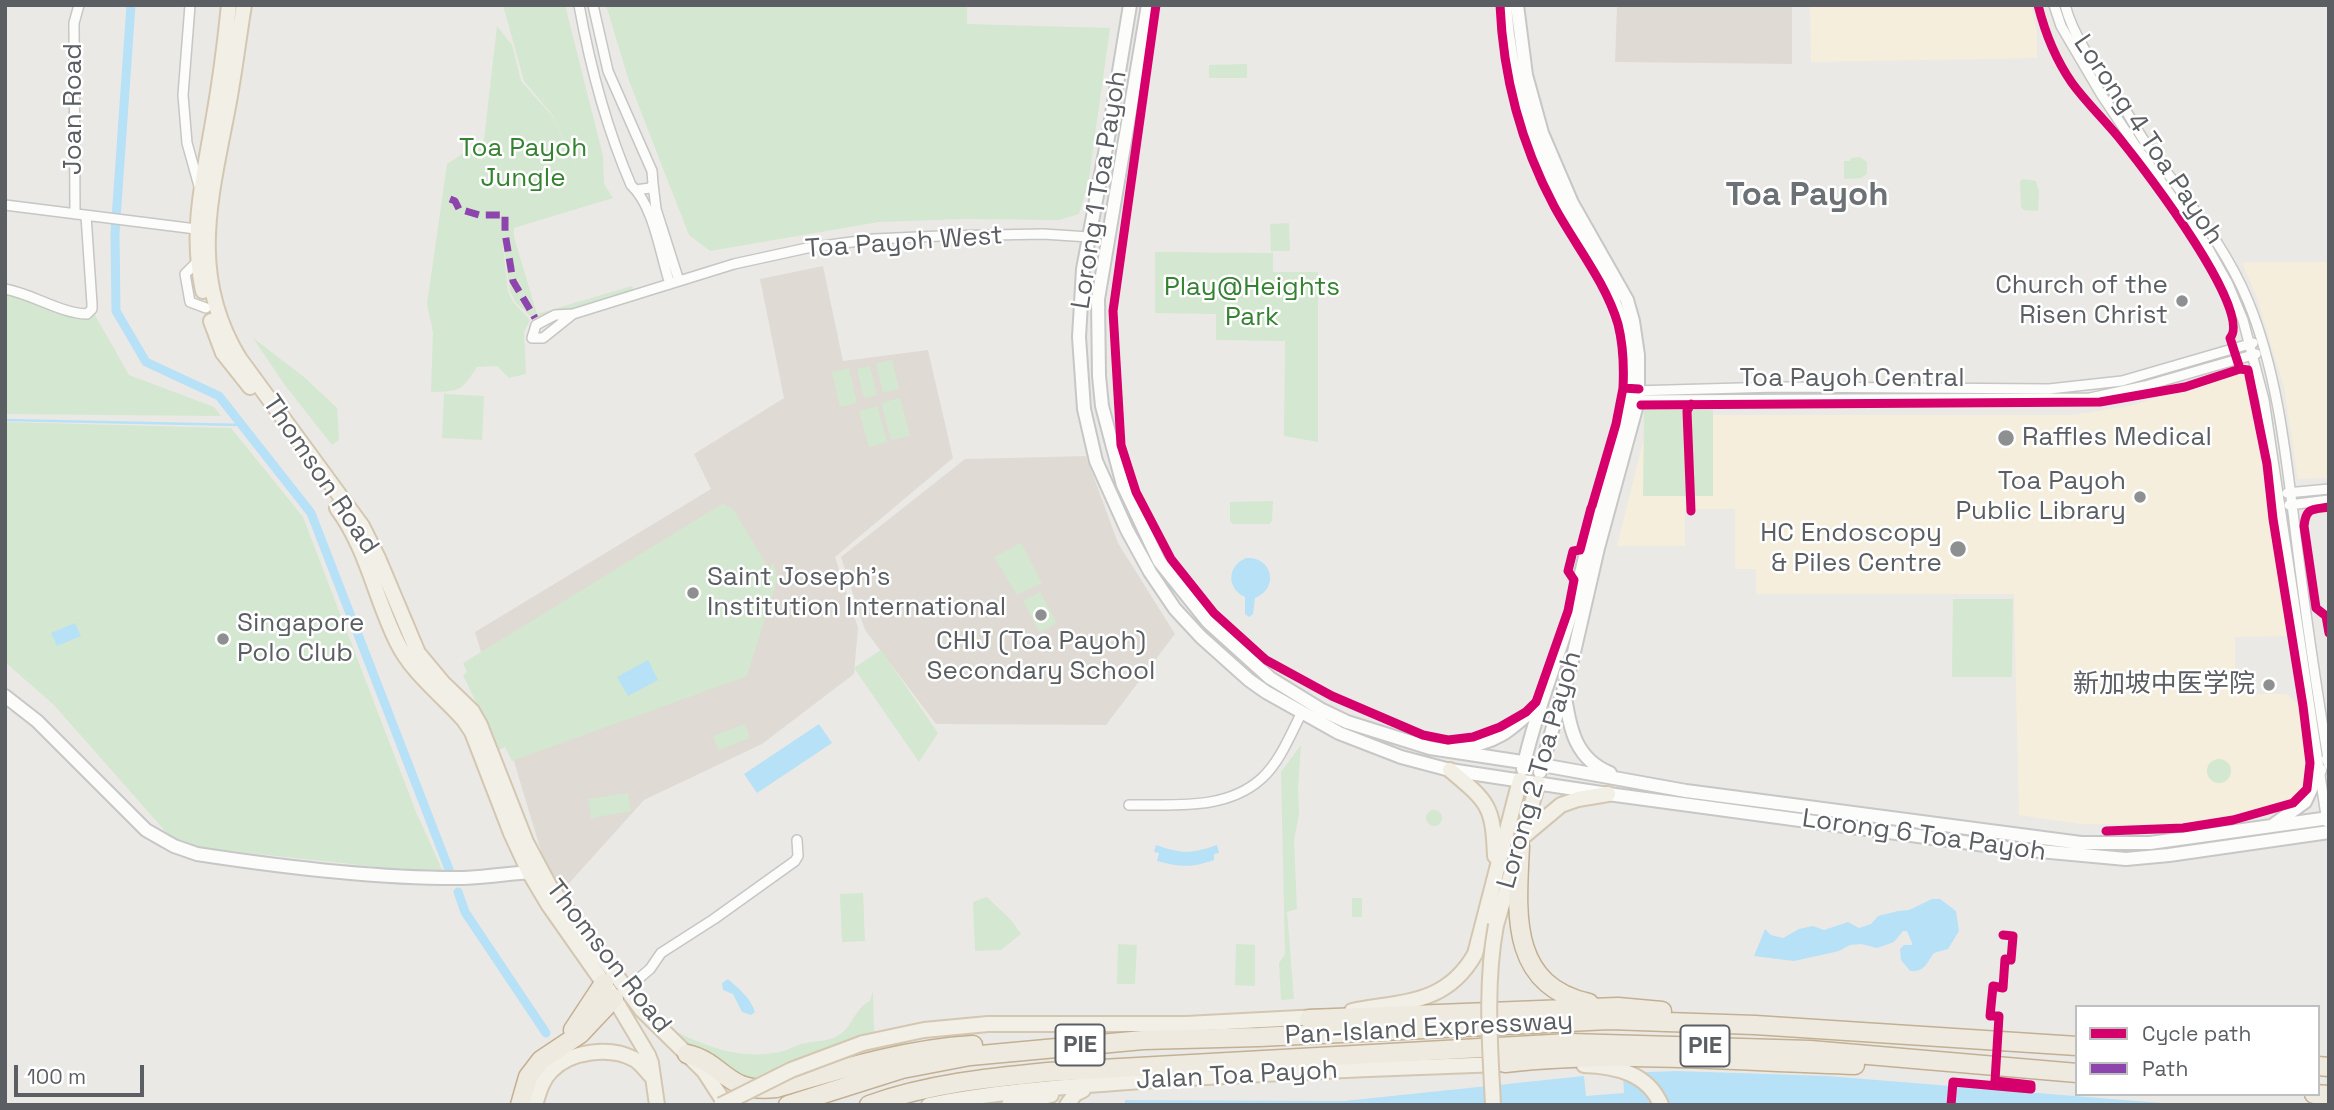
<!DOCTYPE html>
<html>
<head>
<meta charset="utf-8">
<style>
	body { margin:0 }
	#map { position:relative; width:2334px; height:1110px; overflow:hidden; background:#ebe9e5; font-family:"Space Grotesk",sans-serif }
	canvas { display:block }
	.frame { position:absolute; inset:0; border:7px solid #5b5f63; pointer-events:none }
	.legend { position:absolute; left:2075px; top:1005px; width:245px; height:91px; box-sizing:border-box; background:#fff; border:2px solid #bdbfc1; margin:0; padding:9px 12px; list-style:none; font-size:21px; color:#5b5f63 }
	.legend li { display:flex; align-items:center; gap:14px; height:35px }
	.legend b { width:35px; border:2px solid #bdbfc1 }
	.scale { position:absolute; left:14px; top:1065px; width:130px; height:32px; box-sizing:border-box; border:4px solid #5b5f63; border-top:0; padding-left:9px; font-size:21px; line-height:24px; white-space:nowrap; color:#5b5f63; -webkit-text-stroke:5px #fff; paint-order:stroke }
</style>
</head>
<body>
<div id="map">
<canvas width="2334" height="1110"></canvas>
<div class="frame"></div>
<ul class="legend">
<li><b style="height:9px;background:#d6006c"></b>Cycle path</li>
<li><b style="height:9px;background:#8e44ad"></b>Path</li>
</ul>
<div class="scale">100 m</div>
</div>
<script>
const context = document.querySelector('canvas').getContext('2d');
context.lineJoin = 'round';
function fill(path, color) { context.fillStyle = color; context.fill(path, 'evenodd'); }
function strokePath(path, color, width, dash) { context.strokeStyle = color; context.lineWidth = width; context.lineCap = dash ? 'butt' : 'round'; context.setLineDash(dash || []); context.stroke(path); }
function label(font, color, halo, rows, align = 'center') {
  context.font = font + ' "Space Grotesk","Noto Sans SC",sans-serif'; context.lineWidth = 5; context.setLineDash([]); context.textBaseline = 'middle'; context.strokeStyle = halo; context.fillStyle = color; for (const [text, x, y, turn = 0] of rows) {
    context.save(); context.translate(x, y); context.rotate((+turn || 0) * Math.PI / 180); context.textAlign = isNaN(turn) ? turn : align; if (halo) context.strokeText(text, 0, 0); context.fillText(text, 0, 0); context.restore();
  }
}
fill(new Path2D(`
	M1810 5H2031L2037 33V58L1811 62Z
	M2248 262H2329V478L2298 479 2284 387 2256 295 2242 263Z
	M2247 370 2288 636 2235 637V689L2238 694H2287L2300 706 2306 758V778L2298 796 2282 808 2192 825 2081 824 2019 815 2014 594H1756V569H1735V509H1685V546H1617L1647 426 1661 415H2072L2129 406Z`), '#f5eedd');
fill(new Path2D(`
	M1617 5H1792V64L1615 62Z
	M823 266 843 361 928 350 953 458 835 557 858 628 854 674 762 744 644 800 563 890 544 861 475 632 711 489 694 454 784 398 760 279Z
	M1086 456 1118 543 1175 634 1106 725 936 724 865 630 841 557 965 459Z`), '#dfdbd4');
fill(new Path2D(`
	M503 5H565L603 156 604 184 613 198 514 228V237L537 314 632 286 634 292 536 322 515 302 510 291 502 236 508 291 513 302 530 320 524 332 526 374 509 378 497 366 477 367C460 392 461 391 431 392L433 332 427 304 447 164 484 140 497 26 512 45 521 81 554 118 587 194 554 117 524 81Z
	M606 5H967V24L1110 28 1088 185 1079 214 1059 220 963 219 879 222 710 251 689 235 629 81Z
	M1247 64V78H1209V65Z
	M1860 157 1867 162V174L1861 178 1844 179V161H1850L1851 158Z
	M2023 179 2036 181 2039 192 2038 211 2024 210 2021 207 2020 181Z
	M1289 223 1290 251H1271L1270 224Z
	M1155 252 1273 253V272H1318V442L1284 436 1285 341 1216 340V314L1155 313Z
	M5 289 81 314 95 315 129 375 214 407 221 416 5 414Z
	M253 338 304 377 337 408 339 440 332 445 284 384Z
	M892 360 899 389 883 393 876 364Z
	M870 366 877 395 864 398 857 369Z
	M849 368 857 403 840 407 832 372Z
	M444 394 484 396 482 440 442 438Z
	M900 398 910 436 891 440 881 403Z
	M877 406 887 442 869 447 859 411Z
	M1644 410H1713V496H1643Z
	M5 422 231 428 303 517 416 812 444 874 202 848 173 840 54 705 5 662Z
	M1273 501 1272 521 1269 524H1233L1230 521V502Z
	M722 504 733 509 768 567 774 563 777 581 747 676 512 761 505 747 499 750 463 675 467 672 463 663Z
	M1021 543 1042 583 1017 595 994 557Z
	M1040 592 1057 623 1040 633 1023 601Z
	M1953 599H2013L2012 677H1952Z
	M881 650 938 733 919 762 854 668Z
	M745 724 750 738 718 750 713 736Z
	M1301 745 1298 788 1299 814 1294 840 1297 909 1287 912 1294 999 1281 1000 1279 963 1285 954 1281 772Z
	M2207 771a12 12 0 1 1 24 0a12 12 0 1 1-24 0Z
	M628 793 631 811 591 818 588 799Z
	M1426 818a8 8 0 1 1 16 0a8 8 0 1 1-16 0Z
	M863 893 865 941 842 942 840 894Z
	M987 897 1011 920 1021 934 1001 950 975 951 973 902Z
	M1352 898H1362V917H1352Z
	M1118 944 1137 945 1135 984H1117Z
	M1236 944 1255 945V986L1235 985Z
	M873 991 874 1033 744 1082 699 1054 671 1029C706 1047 740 1060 780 1052 789 1050 797 1044 806 1043 820 1040 830 1042 842 1033 854 1023 856 1007 870 1001Z`), '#d4e7d0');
fill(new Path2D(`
	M1246 558C1272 556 1280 588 1255 598L1253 614 1249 617 1245 614V597C1226 588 1227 566 1246 558Z
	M75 623 81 636 57 646 51 633Z
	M648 660 658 680 628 696 617 677Z
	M819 724 832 743 757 793 744 774Z
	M1156 845C1181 854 1192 854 1217 845L1219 853 1214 854V860C1192 868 1179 867 1157 861L1159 853 1154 852Z
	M1932 899H1940L1956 911 1959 931 1948 949 1934 953C1926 963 1926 972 1910 971L1901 960 1900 949 1904 945H1912V943L1907 931H1903L1894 942 1877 948 1861 944 1850 945 1839 951 1794 961 1754 956 1765 929 1771 935 1783 938 1799 929 1813 926 1824 930 1848 922 1859 928 1871 924 1878 916 1898 911 1909 910Z
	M728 979C738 988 751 998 755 1012L751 1015 742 1012 733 994 723 990 722 983Z
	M1677 1071 1827 1076 2186 1105H1125V1100L1344 1101 1584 1076 1586 1096 1624 1093 1623 1073Z`), '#b7e1f7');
strokePath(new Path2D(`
	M5 420 242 425`), '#b7e1f7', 2.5);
strokePath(new Path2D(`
	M131 5 115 233 116 311 146 362 219 396 311 513 450 872
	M458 892 465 912 546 1033`), '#b7e1f7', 9);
const street = new Path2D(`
	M190 5 183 95 187 143 199 186
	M579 5C590 66 606 127 631 185 654 206 660 254 670 284
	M593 5 608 71 652 171 653 184 650 188 636 190
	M2054 5 2061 26 2101 94 2133 142 2205 243 2228 284 2243 320 2264 400 2327 822
	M2065 5C2074 39 2097 69 2117 97 2127 111 2135 127 2145 142 2181 194 2224 242 2248 301 2279 376 2287 465 2297 545 2306 618 2317 692 2329 765
	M653 184 656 209 679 281
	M5 205 196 229
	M75 214 74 23 79 5
	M197 262 185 274 190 302 206 308
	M5 289C33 294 59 313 87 314L92 309V304L86 216
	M573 314 543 338H532L536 325 555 315 573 314 734 264 807 248 874 239 940 236 1043 234 1089 237 1102 233 1110 225
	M1633 391 1777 387 2049 389 2122 381 2253 343
	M1633 400 2090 398 2145 386 2256 354
	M2287 493 2329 489
	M2289 505 2329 500
	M1129 805C1173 804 1225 811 1261 779 1279 763 1290 736 1301 714
	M624 991 650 969 661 953 714 919 795 861 798 856 797 840`);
const secondary = new Path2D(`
	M1130 5 1109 132 1083 269 1079 337 1084 409 1096 461 1127 530 1150 572 1175 609 1201 637 1249 680 1266 692 1339 733 1401 757 1450 770 1608 794 2007 848 2126 859 2169 855 2329 832
	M1148 5 1098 299 1099 376 1102 406 1123 485 1159 561 1208 622 1270 678 1322 710 1347 722 1430 748 1542 765 1686 791 2081 843H2150L2329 818
	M1505 5C1510 77 1529 143 1563 207 1584 247 1613 285 1623 330 1638 394 1615 444 1598 505 1588 541 1581 577 1571 613 1556 665 1534 716 1523 769
	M1517 5 1526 75 1542 133 1572 203 1627 300 1633 321 1638 355V401L1598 548 1572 661 1540 772
	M5 696 37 721 146 830 174 846 197 854C282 867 378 879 464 878 486 877 507 874 529 872
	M1565 697C1570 730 1576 759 1610 773
	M1455 748C1497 745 1512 729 1541 702
	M2328 759 2329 761
	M2273 825 2305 802 2320 770`);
const primary = new Path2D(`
	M244 5C238 41 234 77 227 112 210 201 189 275 239 358L362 526 378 558 418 653 443 683 472 711 480 725 526 842 550 887 642 1010 704 1071 726 1105
	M203 291C190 231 203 181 213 122 220 83 225 44 229 5
	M211 321 223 353 250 387
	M337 508C367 548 375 598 397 642 412 673 441 694 464 720L472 732 511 833 529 872 548 904 614 998 648 1055 651 1063 657 1105
	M1450 770C1488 802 1493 805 1495 856
	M1524 836 1561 805 1578 799 1608 794
	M1496 925 1538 783
	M1352 1011C1403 1001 1446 1005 1475 954L1520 780
	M863 1043 924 1030 988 1024H1186L1319 1017
	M1584 1065C1615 1066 1648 1073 1661 1105
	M535 1105C539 1092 542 1080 551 1071 570 1051 610 1046 634 1059 641 1063 647 1072 653 1078
	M929 1105C1004 1090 1079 1086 1155 1080 1270 1073 1385 1068 1501 1064
	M1009 1105 1051 1095
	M1067 1105 1075 1094 1083 1090`);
const highway = new Path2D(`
	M1520 846C1517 911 1508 985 1589 1003
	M1309 1019 1618 1007 1662 1011
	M573 1030 604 983
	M687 1054C726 1063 724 1094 776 1088 841 1069 905 1049 973 1045
	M1505 1063C1621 1050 1739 1062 1855 1065
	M2318 1066 2329 1067
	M2314 1094 2329 1095
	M520 1105 528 1077 541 1060 580 1034 614 998
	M788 1105 902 1069 970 1056 1143 1040 1259 1037 1609 1020 1755 1025 2077 1046
	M869 1105C927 1084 987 1078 1048 1072L1570 1043 1810 1050 2077 1073`);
strokePath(street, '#c6c6c6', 12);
strokePath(secondary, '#c7c7c7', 16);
strokePath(primary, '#d3c7b2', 18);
strokePath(highway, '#c3b092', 21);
strokePath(street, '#fcfcfb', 9);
strokePath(secondary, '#fcfcfb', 12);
strokePath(primary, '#f2efe7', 14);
strokePath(highway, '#efeae0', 18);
const primaryBridge = new Path2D(`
	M721 1105 791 1070 863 1043
	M1493 1105C1490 1045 1485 984 1496 925`);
strokePath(primaryBridge, '#d3c7b2', 18, []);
strokePath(primaryBridge, '#f2efe7', 14);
strokePath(new Path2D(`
	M450 199 455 201 459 209 479 215H505V233L513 281 535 318`), '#8e44ad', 7, [14, 7]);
strokePath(new Path2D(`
	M1156 5 1113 311 1121 445 1136 492 1171 559 1214 613 1266 660 1332 696 1423 735 1448 740 1473 737 1500 727 1526 712 1536 702 1568 611 1574 580 1568 571 1573 551 1580 550 1591 508
	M1500 5C1503 75 1521 144 1554 206 1575 245 1605 281 1618 324 1623 344 1624 368 1623 388L1639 389
	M2038 5C2045 33 2056 60 2072 83 2088 105 2108 123 2124 144 2145 170 2254 312 2230 338L2240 369
	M1691 404 1687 411 1691 511
	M1641 405 2100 402 2185 387 2240 369 2248 370 2267 464 2273 519 2303 706 2310 763 2307 789 2293 803 2233 820 2183 828 2106 831
	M1592 506 1616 424 1623 388
	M2329 507C2312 510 2306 507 2304 526L2316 608 2326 616 2329 633
	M1951 1105 1953 1082 2031 1089V1085L1995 1081 1999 1016H1990L1993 986 2003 988 2005 959 2011 960 2013 936 2003 935`), '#d6006c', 9);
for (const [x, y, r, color] of [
	[2182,301,7,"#8d8f90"],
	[2006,438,9,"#8d8f90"],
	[2140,497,7,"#8d8f90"],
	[1958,549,9,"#8d8f90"],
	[693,593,7,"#8d8f90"],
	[1041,615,7,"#8d8f90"],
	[223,639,7,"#8d8f90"],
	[2269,685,7,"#8d8f90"]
]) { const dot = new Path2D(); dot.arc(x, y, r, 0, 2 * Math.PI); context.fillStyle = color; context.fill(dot); strokePath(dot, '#fff', 2.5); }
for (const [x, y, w] of [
	[1080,1045,49],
	[1705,1046,49]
]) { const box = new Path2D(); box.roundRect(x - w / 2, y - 20.5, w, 41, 5); context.fillStyle = '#fff'; context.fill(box); strokePath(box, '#5b5f63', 2); }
label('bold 24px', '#5b5f63', null, [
	["PIE",1080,1045],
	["PIE",1705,1046]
]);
label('26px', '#5b5f63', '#fff', [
	["Joan Road",74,109,-90],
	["Lorong 4 Toa Payoh",2148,140,56],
	["Lorong 1 Toa Payoh",1100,190,-81],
	["Toa Payoh West",904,243,-4],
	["Toa Payoh Central",1852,379],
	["Thomson Road",320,475,56],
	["Lorong 2 Toa Payoh",1540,770,-74],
	["Lorong 6 Toa Payoh",1924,836,8],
	["Thomson Road",608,957,52],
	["Pan-Island Expressway",1429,1029,-3],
	["Jalan Toa Payoh",1237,1076,-3]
]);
label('26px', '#358232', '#fff', [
	["Toa Payoh",523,149],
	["Jungle",523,179],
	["Play@Heights",1252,288],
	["Park",1252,318]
]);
label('26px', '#5b5f63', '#fff', [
	["Church of the",2168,286],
	["Risen Christ",2168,316],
	["Raffles Medical",2022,438,"left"],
	["Toa Payoh",2126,482],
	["Public Library",2126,512],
	["HC Endoscopy",1942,534],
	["& Piles Centre",1942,564],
	["Saint Joseph's",707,578,"left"],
	["Institution International",707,608,"left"],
	["Singapore",237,624,"left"],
	["Polo Club",237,654,"left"],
	["CHIJ (Toa Payoh)",1041,642,"center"],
	["Secondary School",1041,672,"center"],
	["新加坡中医学院",2255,685]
], 'right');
label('bold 33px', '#6b7175', '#fff', [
	["Toa Payoh",1807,196]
]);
</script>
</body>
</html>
